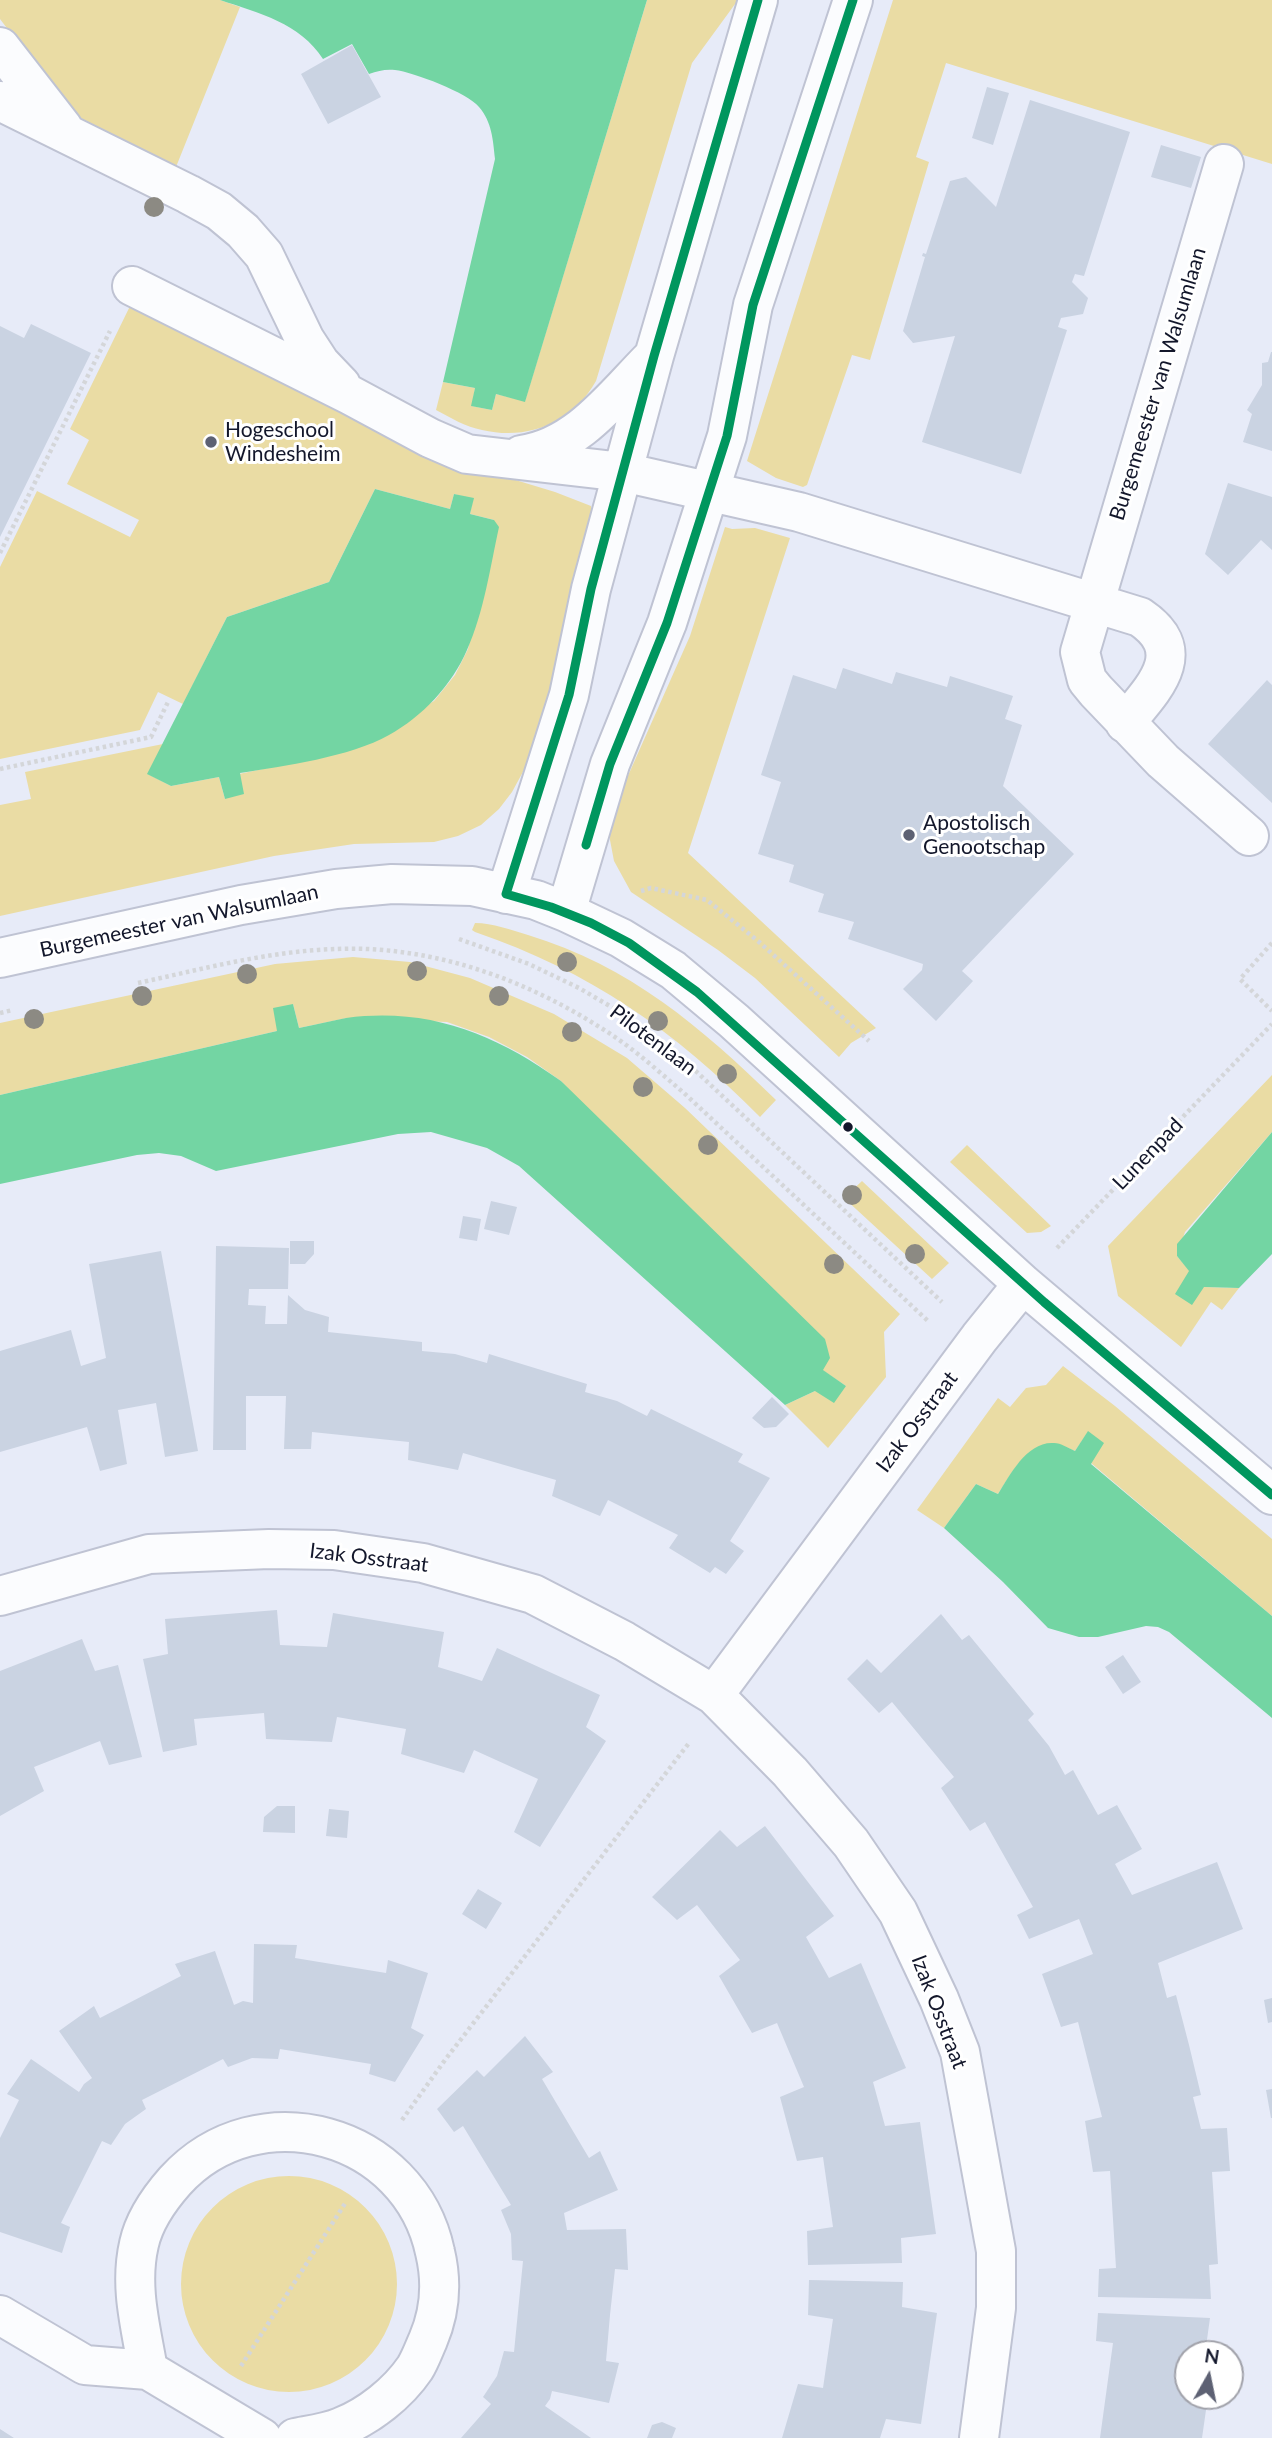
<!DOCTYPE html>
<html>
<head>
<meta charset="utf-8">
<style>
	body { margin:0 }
	#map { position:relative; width:1272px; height:2438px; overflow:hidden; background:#e7ebf8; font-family:Lato,sans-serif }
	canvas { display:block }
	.north { position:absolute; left:1174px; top:2340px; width:70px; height:70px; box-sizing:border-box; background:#fff; border:2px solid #a1a2aa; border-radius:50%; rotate:9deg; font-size:19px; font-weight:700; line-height:28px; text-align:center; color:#13172b }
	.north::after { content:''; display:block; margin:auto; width:24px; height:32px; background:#5d6173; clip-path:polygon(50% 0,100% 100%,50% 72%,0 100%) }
</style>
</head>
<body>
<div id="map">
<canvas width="1272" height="2438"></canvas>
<div class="north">N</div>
</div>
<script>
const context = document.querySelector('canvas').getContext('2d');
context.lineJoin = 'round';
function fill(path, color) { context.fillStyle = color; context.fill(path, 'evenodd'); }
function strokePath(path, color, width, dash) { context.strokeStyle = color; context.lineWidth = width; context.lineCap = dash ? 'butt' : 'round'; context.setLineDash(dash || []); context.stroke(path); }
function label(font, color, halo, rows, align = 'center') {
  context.font = font + ' Lato,sans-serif'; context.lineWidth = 6; context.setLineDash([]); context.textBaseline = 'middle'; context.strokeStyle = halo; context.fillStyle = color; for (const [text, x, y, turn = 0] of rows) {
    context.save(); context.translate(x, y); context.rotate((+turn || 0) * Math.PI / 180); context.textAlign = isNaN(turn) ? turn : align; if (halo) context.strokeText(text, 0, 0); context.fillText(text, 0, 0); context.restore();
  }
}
fill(new Path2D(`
	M0 0H220L240 7 176 167 93 126 69 110 0 19Z
	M647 0H738L692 63 596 381C573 422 529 441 482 430 466 427 451 418 436 410L443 382 475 388 472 406 492 410 496 394 525 401Z
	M893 0H1272V164L946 63 916 157 929 162 870 360 852 355 807 485 803 487 776 478 747 461Z
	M132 302 466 465 555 492 591 506 592 513 561 667 546 713 524 770 512 792 499 809 481 825 458 836 434 842 354 844 274 856 0 916V805L31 799 25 772 163 744 148 774 171 786 219 777 225 799 239 774 347 751 434 701 455 675 468 649 494 520 470 514 473 499 454 494 450 509 375 489 329 582 227 617 183 704 158 692 140 730 0 759V567L37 491 130 537 139 520 67 484 89 440 70 429Z
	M725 527 732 529 755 528 790 538 688 853 876 1028 851 1043 839 1057 755 978 718 950 631 892 614 861 610 840V824L615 805 690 636Z
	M475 923C493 923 511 930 528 935 630 966 701 1027 776 1100L760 1117C674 1030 591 972 475 932L472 930Z
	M353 957 410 962 470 978 554 1014 627 1058 685 1108 900 1314 884 1332 886 1377 828 1448 785 1405 815 1391 846 1386 822 1370 561 1081 527 1057 489 1037 447 1022 347 1018 299 1028 293 1004 277 1031 0 1095V1023L275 964Z
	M1272 1075V1132L1185 1232 1177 1256 1204 1287 1239 1288 1222 1310 1211 1302 1181 1347 1118 1296 1108 1246Z
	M967 1145 1051 1226 1041 1232 1027 1233 950 1162Z
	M862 1181 949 1263 932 1279 844 1198Z
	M1063 1366 1115 1406 1272 1539V1616L1091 1463 1088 1432 1075 1451C1034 1431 1017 1464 998 1494L976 1484 944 1528 917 1510 998 1398 1010 1407 1026 1388 1046 1385Z
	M181 2284a108 108 0 1 1 216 0a108 108 0 1 1-216 0Z`), '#eadca4');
fill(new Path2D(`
	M220 0H647L525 402 496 394 492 410 471 406 475 388 443 382 495 159C493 140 492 122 479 107 468 93 413 72 395 70 385 69 378 71 369 74L352 44 323 59C300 23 259 13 220 0Z
	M375 489 450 509 454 494 474 498 470 514 494 520 499 527C490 568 484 612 467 650 452 685 422 717 389 735 350 757 284 766 240 773L244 794 225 799 219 777 171 786 147 774 227 617 329 582Z
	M293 1004 299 1028C315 1025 330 1021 346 1018 429 1007 495 1034 561 1081L825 1339 830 1358 823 1370 846 1386 834 1403 815 1391 785 1405 519 1166 487 1148 431 1132 398 1134 216 1171 181 1156 159 1153 137 1155 0 1184V1095L277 1031 273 1008Z
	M1272 1132V1254L1239 1288 1204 1287 1192 1305 1175 1294 1189 1271 1177 1256V1244Z
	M1088 1431 1104 1443 1091 1464 1272 1616V1718L1169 1632 1158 1627 1146 1626 1098 1637H1079L1048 1628 1003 1582 944 1528 976 1484 998 1494C1010 1475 1027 1441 1054 1443 1061 1443 1068 1448 1075 1451Z`), '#73d5a3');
fill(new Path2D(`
	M352 45 381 97 328 124 301 74Z
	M987 87 1009 93 993 145 972 138Z
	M1030 100 1130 132 1084 276 1075 274 1072 282 1088 298 1083 314 1061 318 1058 327 1067 330 1021 474 922 442 955 336 913 343 903 331 925 257 922 256 923 253 926 254 950 181 966 177 996 207Z
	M1161 145 1201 157 1191 188 1151 177Z
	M31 324 91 353 0 537V326L24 338Z
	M1271 352H1272V451L1243 442 1252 414 1247 410 1262 385V363L1268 362Z
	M1228 483 1272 497V550L1261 540 1228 575 1205 554Z
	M843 668 892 684 896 672 947 687 950 676 1013 696 1005 719 1022 725 1003 786 1074 854 962 971 973 981 936 1021 903 989 922 970 923 964 848 939 854 922 818 912 824 894 789 882 794 865 758 854 781 782 761 775 793 675 836 689Z
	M1267 680 1272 685V803L1208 744Z
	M491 1201 517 1207 509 1235 484 1229Z
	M463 1216 481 1219 477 1241 459 1238Z
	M290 1241H314V1254L305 1264H290Z
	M216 1246 289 1248 288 1289H249L248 1305 266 1306 265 1324H287L288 1295 305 1310 329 1317 328 1332 422 1342V1351L455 1354 487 1363 489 1354 587 1384 585 1392 617 1401 647 1416 651 1409 743 1454 738 1462 770 1478 730 1541 744 1551 726 1574 715 1567 710 1573 669 1548 678 1535 608 1500 600 1516 552 1496 556 1480 463 1453 458 1470 408 1460 409 1442 312 1432 311 1449H284L286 1396H246V1450H213Z
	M161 1251 198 1451 165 1457 156 1403 118 1410 127 1464 100 1471 87 1427 0 1452V1351L71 1330 81 1366 106 1358 89 1264Z
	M772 1397 789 1414 776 1427 764 1428 752 1418Z
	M277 1610 280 1645 327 1647 333 1613 444 1632 438 1667 461 1674 482 1681 497 1648 600 1695 586 1727 606 1741 540 1847 514 1832 538 1779 474 1750 464 1773 401 1754 406 1729 337 1717 332 1742 266 1739 264 1713 194 1719 197 1745 163 1752 143 1659 168 1654 165 1619Z
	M941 1614 962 1640 969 1635 1034 1714 1028 1720 1049 1746 1065 1775 1073 1770 1098 1815 1117 1805 1142 1849 1115 1864 1132 1895 1217 1862 1243 1929 1158 1963 1167 1998 1176 1995 1189 2045 1201 2095 1193 2097 1201 2129 1227 2128 1230 2171 1212 2172 1218 2264 1209 2265 1211 2299 1098 2297 1099 2269 1116 2268 1110 2171 1093 2172 1085 2121 1102 2117 1078 2022 1061 2027 1042 1974 1093 1954 1079 1919 1029 1939 1017 1915 1033 1907 985 1822 970 1831 941 1788 954 1777 892 1702 879 1713 847 1679 867 1659 881 1673Z
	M82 1639 95 1671 118 1665 142 1757 109 1765 100 1741 34 1767 44 1791 0 1816V1671Z
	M1123 1655 1141 1682 1123 1694 1105 1667Z
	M277 1806H295V1833L263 1832 264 1817Z
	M329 1809 349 1811 347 1838 326 1836Z
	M765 1826 834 1916 806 1937 829 1978 861 1963 906 2068 873 2082 885 2126 920 2122 936 2234 901 2238 902 2263 808 2265 807 2231 833 2227 823 2157 797 2161 780 2097 804 2087 777 2023 752 2033 719 1976 740 1960 697 1905 677 1920 652 1897 720 1830 737 1847Z
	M478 1889 502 1903 486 1929 462 1914Z
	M254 1944 297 1945 295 1958 386 1973 388 1960 428 1973 411 2028 424 2035 395 2082 369 2074 371 2064 280 2049 278 2059 252 2058 228 2067 223 2059 142 2100 146 2109 125 2124 111 2145 102 2141 61 2223 70 2227 62 2253 0 2232V2138L19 2100 7 2094 31 2059 79 2092 84 2084 92 2078 59 2031 94 2006 100 2018 181 1976 175 1964 215 1951 234 2005 243 2001 253 2003Z
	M1272 1998V2022L1268 2023 1264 2000Z
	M525 2036 553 2072 542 2079 589 2158 600 2151 618 2190 564 2213 567 2230 626 2229 628 2270 615 2269 610 2315 606 2361 619 2363 609 2403 552 2391 550 2399 545 2406 591 2438H461L491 2404 483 2397 497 2376 504 2351 514 2352 523 2261 512 2260 511 2234 501 2210 511 2205 463 2126 454 2132 437 2109 477 2070 484 2077Z
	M1272 2089V2118H1271L1266 2090Z
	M809 2280 903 2282 902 2307 937 2313 921 2424 886 2419 880 2438H782L798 2384 823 2388 833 2319 808 2315Z
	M1098 2313 1210 2318 1205 2354H1188V2396H1208L1202 2438H1100L1113 2343 1096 2341Z
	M662 2422 676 2428 672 2438H647L652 2425Z
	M0 2429 14 2438H0Z`), '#cad3e2');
const minor = new Path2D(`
	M0 47 63 128
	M0 101 188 194 219 211 243 231 264 255 305 340 320 363 341 385
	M1224 164 1080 652 1087 680 1096 691 1163 761 1249 836
	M132 286 350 395 430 438 467 454 623 472 799 512 1140 617C1192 652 1153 689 1125 723
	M521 455C578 447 614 396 652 358
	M506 894 569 695 591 589 654 356 758 0
	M566 912 610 764 667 623 709 492 727 436 753 305 853 0
	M0 958 241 905 336 889 392 884 472 886 536 900 566 912 621 938 673 970 734 1021 1023 1284 1272 1495
	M0 1596 149 1554 269 1549 334 1550 423 1563 533 1594 624 1641 714 1695 790 1772 851 1843 898 1912 939 1999 960 2052 996 2251V2308L979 2438
	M714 1695 980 1337 1023 1284
	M0 2315 85 2365 148 2370 262 2438
	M148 2370C141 2328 129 2287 139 2244 144 2221 160 2198 175 2181 258 2090 410 2133 435 2252 442 2281 440 2312 428 2340 424 2349 420 2360 415 2368 398 2393 369 2416 341 2427 327 2433 310 2435 295 2438`);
strokePath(minor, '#bfc3d3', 42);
strokePath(new Path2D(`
	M0 553 110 331
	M0 769 151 737 168 702
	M641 891 651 888 707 900 758 941 869 1041
	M459 939 529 964 579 988 632 1019 684 1060 942 1302
	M1272 943 1240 979 1272 1011
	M138 983C203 969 269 951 336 949 429 945 523 978 601 1028 631 1046 658 1071 684 1093L928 1321
	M0 1013 13 1010
	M1057 1248 1272 1024
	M402 2120 445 2060 689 1743
	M241 2366 346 2202`), '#d4d6d9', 4.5, [3.5, 3.5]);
strokePath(minor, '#fbfcfe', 38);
strokePath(new Path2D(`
	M758 0 654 356 591 589 569 695 506 894 551 907 591 923 629 943 697 992 1044 1302 1272 1495
	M586 845 610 764 667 623 727 436 753 305 853 0`), '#00965e', 9);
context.fillStyle = '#8c8a83';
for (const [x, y] of [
	[154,207],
	[567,962],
	[417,971],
	[247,974],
	[142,996],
	[499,996],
	[34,1019],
	[658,1021],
	[572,1032],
	[727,1074],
	[643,1087],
	[708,1145],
	[852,1195],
	[915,1254],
	[834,1264]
]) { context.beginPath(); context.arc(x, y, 10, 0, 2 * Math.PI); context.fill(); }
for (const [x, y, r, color] of [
	[211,442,7,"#5d6173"],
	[909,835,7,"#5d6173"],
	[848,1127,6,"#13172b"]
]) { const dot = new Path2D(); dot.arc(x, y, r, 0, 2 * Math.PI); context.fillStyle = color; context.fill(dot); strokePath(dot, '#fff', 2.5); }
label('21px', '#13172b', '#fff', [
	["Burgemeester van Walsumlaan",1158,384,-73],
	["Burgemeester van Walsumlaan",179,921,-12],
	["Pilotenlaan",653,1040,37],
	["Lunenpad",1148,1154,-46],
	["Izak Osstraat",917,1422,-53],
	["Izak Osstraat",369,1558,7],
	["Izak Osstraat",939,2012,69]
]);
label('21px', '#13172b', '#fff', [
	["Hogeschool",225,430],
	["Windesheim",225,454],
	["Apostolisch",923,823],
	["Genootschap",923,847]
], 'left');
</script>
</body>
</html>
